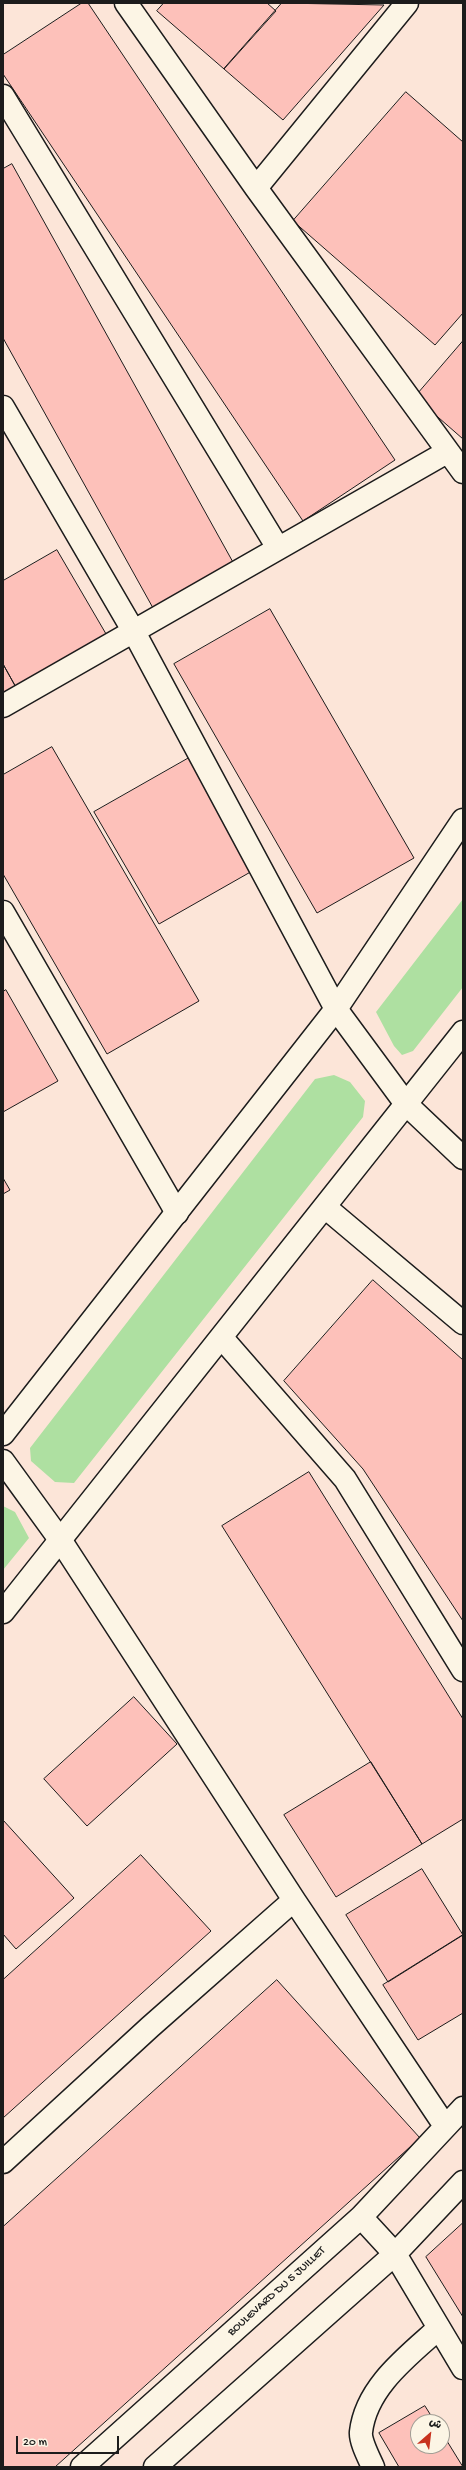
<!DOCTYPE html>
<html>
<head>
<meta charset="utf-8">
<style>
	body { margin:0 }
	#map { position:relative; width:466px; height:2470px; overflow:hidden; background:#fce5d8; font-family:"Gochi Hand","Playpen Sans Arabic",sans-serif }
	canvas { display:block }
	.frame { position:absolute; inset:0; border:4px solid #1c1c1c; pointer-events:none }
	.north { position:absolute; left:410px; top:2414px; width:40px; height:40px; box-sizing:border-box; background:#fcf5e5; border:1px solid #a29e95; border-radius:50%; rotate:28deg; font-size:11px; font-weight:700; line-height:16px; text-align:center; color:#1c1c1c }
	.north::after { content:''; display:block; margin:auto; width:14px; height:18px; background:#c8321e; clip-path:polygon(50% 0,100% 100%,50% 72%,0 100%) }
	.scale { position:absolute; left:16px; top:2436px; width:103px; height:18px; box-sizing:border-box; border:2px solid #1c1c1c; border-top:0; padding-left:5px; font-size:12px; line-height:14px; white-space:nowrap; color:#1c1c1c; -webkit-text-stroke:3px #fcf5e5; paint-order:stroke }
</style>
</head>
<body>
<div id="map">
<canvas width="466" height="2470"></canvas>
<div class="frame"></div>
<div class="north">ش</div>
<div class="scale">20 m</div>
</div>
<script>
const context = document.querySelector('canvas').getContext('2d');
context.lineJoin = 'round';
function fill(path, color) { context.fillStyle = color; context.fill(path, 'evenodd'); }
function strokePath(path, color, width, dash) { context.strokeStyle = color; context.lineWidth = width; context.lineCap = dash ? 'butt' : 'round'; context.setLineDash(dash || []); context.stroke(path); }
function label(font, color, halo, rows, align = 'center') {
  context.font = font + ' "Gochi Hand",sans-serif'; context.lineWidth = 3; context.setLineDash([]); context.textBaseline = 'middle'; context.strokeStyle = halo; context.fillStyle = color; for (const [text, x, y, turn = 0] of rows) {
    context.save(); context.translate(x, y); context.rotate((+turn || 0) * Math.PI / 180); context.textAlign = isNaN(turn) ? turn : align; if (halo) context.strokeText(text, 0, 0); context.fillText(text, 0, 0); context.restore();
  }
}
fill(new Path2D(`
	M463 899V987L413 1051 402 1055 394 1046 376 1012Z
	M334 1075 350 1082 365 1101 363 1117 74 1483 55 1482 31 1461 30 1448 315 1079Z
	M3 1506 15 1512 29 1538 3 1570Z`), '#aee0a1');
const building = new Path2D(`
	M82 3H88L395 460 303 521 3 74V55Z
	M164 3H267L276 11 224 69 157 11Z
	M282 3 384 5 283 120 224 69Z
	M406 92 463 142V313L435 345 293 221Z
	M12 164 234 564 153 608 3 338V169Z
	M463 341V439L415 397Z
	M57 550 109 639 18 691 3 664V581Z
	M270 609 414 858 317 913 174 664Z
	M3 664 18 691 3 700Z
	M52 747 199 1001 107 1054 3 874V775Z
	M189 758 254 870 159 924 94 812Z
	M6 990 58 1081 3 1112V992Z
	M3 1178 10 1190 3 1194Z
	M373 1280 463 1360V1621L363 1469 284 1381Z
	M309 1472 463 1719V1819L422 1844 222 1526Z
	M134 1697 177 1744 87 1826 44 1779Z
	M371 1762 422 1844 336 1897 284 1815Z
	M3 1820 74 1898 16 1949 3 1934Z
	M141 1855 211 1931 3 2118V1980Z
	M422 1869 463 1935 388 1982 346 1915Z
	M463 1935V2013L418 2040 383 1985Z
	M277 1980 420 2138 55 2467H3V2227Z
	M463 2223V2317L426 2257Z
	M425 2406 435 2422H418V2446H442V2433L463 2467H399L379 2433Z`);
fill(building, '#fdc1ba');
strokePath(building, '#1c1c1c', 1);
const minor = new Path2D(`
	M126 3 256 188 463 472
	M3 96 278 548
	M256 188 407 3
	M3 407 134 632 336 1009 406 1104 463 1158
	M3 706 447 452
	M3 912 177 1213
	M325 1207 463 1323
	M222 1338 345 1479 463 1670
	M3 1461 61 1541 294 1900 445 2126
	M3 2162 150 2027 294 1900
	M361 2217 395 2254 463 2368
	M82 2467 361 2217 463 2108
	M155 2467 395 2254 463 2182
	M373 2467C369 2458 360 2441 361 2432 366 2387 408 2356 439 2328`);
const tertiary = new Path2D(`
	M3 1434 336 1009 463 820
	M3 1612 463 1032`);
strokePath(minor, '#1c1c1c', 25);
strokePath(tertiary, '#1c1c1c', 25);
strokePath(minor, '#fcf5e5', 22);
strokePath(tertiary, '#fcf5e5', 22);
label('12px', '#1c1c1c', '#fcf5e5', [
	["BOULEVARD DU 5 JUILLET",277,2292,-42]
]);
</script>
</body>
</html>
